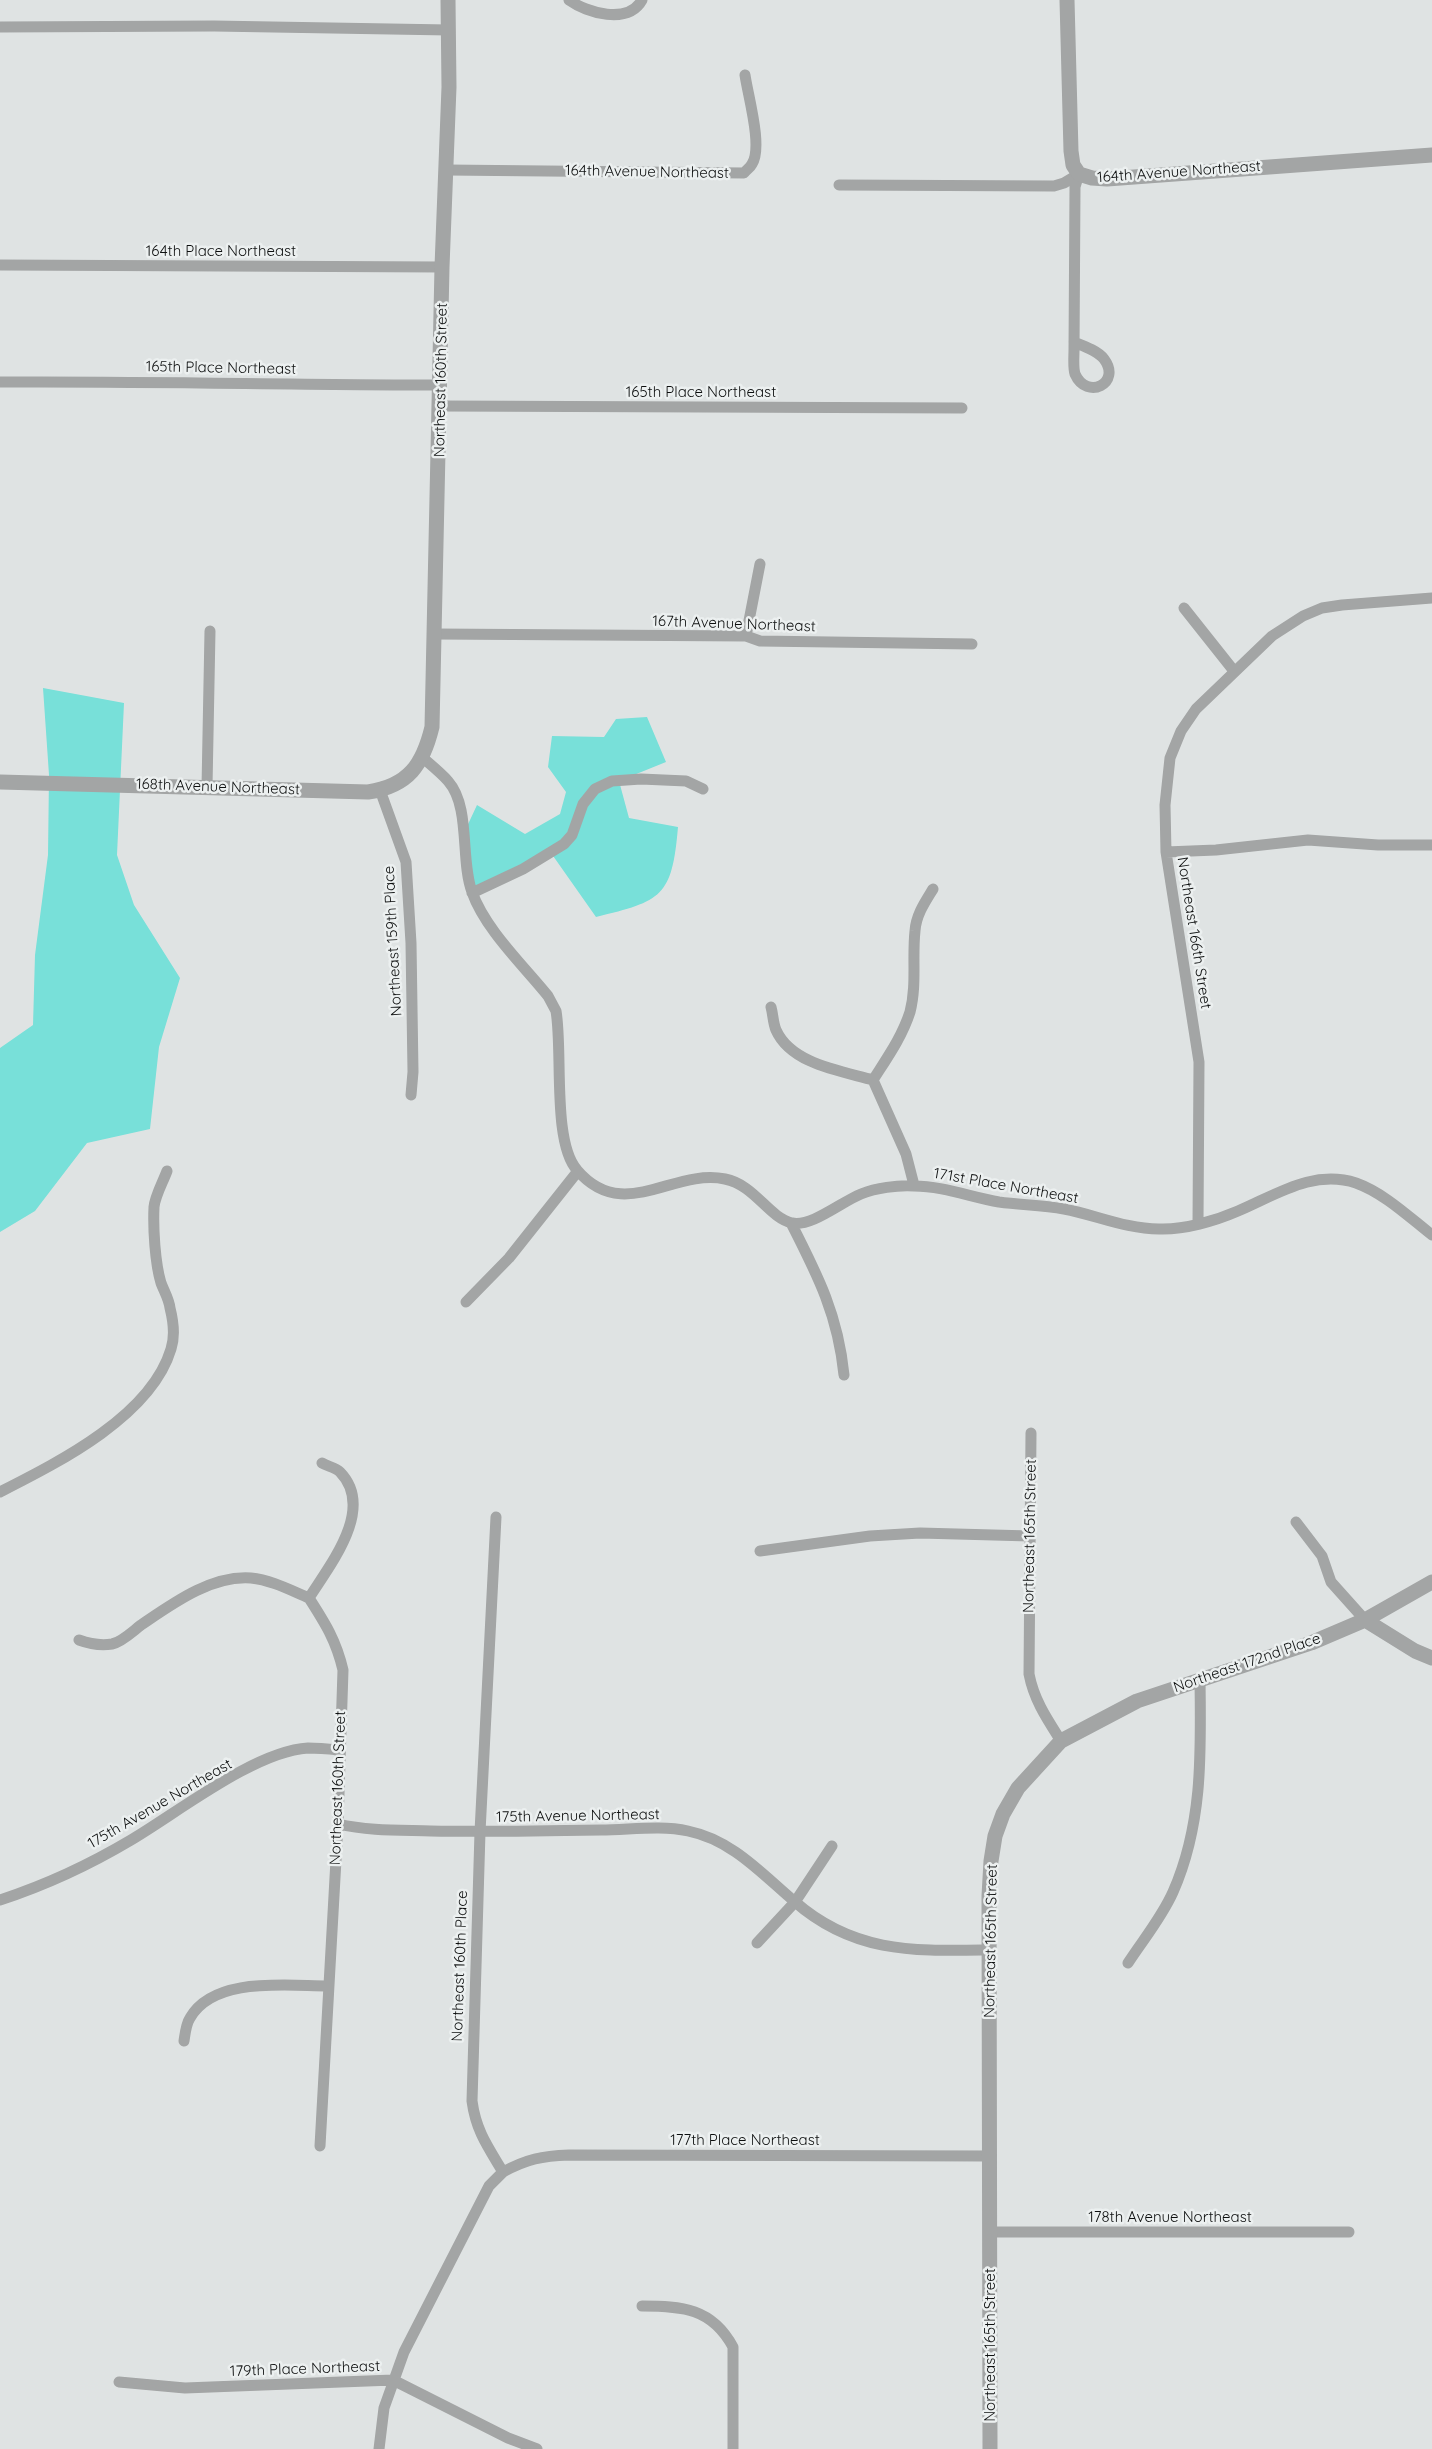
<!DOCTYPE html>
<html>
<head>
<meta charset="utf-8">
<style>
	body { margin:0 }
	canvas { display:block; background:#dfe3e3 }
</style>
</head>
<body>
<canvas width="1432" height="2449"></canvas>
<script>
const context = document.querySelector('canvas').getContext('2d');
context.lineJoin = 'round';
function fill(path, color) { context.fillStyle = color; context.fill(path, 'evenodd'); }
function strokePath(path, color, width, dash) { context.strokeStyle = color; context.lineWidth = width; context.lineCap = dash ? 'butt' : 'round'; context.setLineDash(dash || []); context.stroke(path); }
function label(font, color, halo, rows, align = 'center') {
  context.font = font + ' Quicksand,sans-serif'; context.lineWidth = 5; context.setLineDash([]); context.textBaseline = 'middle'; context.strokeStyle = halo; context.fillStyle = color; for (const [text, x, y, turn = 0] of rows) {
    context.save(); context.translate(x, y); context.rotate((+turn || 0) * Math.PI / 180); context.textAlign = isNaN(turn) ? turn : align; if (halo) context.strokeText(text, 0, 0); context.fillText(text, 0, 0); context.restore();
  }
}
fill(new Path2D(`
	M43 688 124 703 117 855 134 905 180 978 159 1047 150 1129 87 1143 35 1211 0 1232V1048L33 1025 35 955 48 855 49 775Z
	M647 717 666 762 619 781 629 818 678 827C672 897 662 901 596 917L551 853 472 893 463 835 477 805 525 834 560 814 566 792 548 767 552 736 604 737 616 719Z`), '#78e0d9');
strokePath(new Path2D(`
	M569 0C587 13 628 25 642 0
	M0 27 214 26 449 30
	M447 170 744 173C746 170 750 168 752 164 763 147 748 96 745 75
	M839 185 1054 186 1064 183 1079 174
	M0 265 442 267
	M1074 342C1084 346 1098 351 1104 359 1122 383 1087 401 1075 374 1073 368 1074 357 1074 350L1075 187 1079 174
	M0 382C147 381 294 385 441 385
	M441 406 962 408
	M1184 608 1234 671
	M435 634 746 636 760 641 972 644
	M746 636 760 564
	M423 758C431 765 441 773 448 781 471 807 460 860 472 892 485 929 523 965 548 996L556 1011C563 1051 552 1142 577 1170 623 1224 673 1168 725 1179 755 1185 768 1217 792 1223 812 1227 841 1202 861 1194 876 1188 897 1185 914 1186 942 1186 971 1197 999 1202 1021 1205 1042 1205 1064 1209 1096 1215 1126 1229 1159 1229 1184 1230 1215 1221 1238 1211 1276 1195 1313 1169 1356 1183 1384 1193 1409 1217 1432 1235
	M207 787 210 631
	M380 790 406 862 411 943 413 1072 411 1095
	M1166 852 1216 850 1308 840 1378 845H1432
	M472 893 523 869 564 844 572 835 583 804 595 789 612 781 641 779 686 781 703 789
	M771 1007C773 1014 773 1023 776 1030 791 1064 841 1071 873 1080
	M914 1185 906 1154 873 1080C887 1058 902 1037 910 1012 917 985 912 958 915 931 916 915 925 902 933 889
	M791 1223C818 1276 838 1315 844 1375
	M1198 1223 1199 1062 1166 852 1165 805 1170 758 1181 731 1196 709 1272 636 1303 616 1322 608 1342 605 1432 598
	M466 1302 509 1258 578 1171
	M1031 1433 1029 1674C1034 1700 1047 1719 1061 1741
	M0 1492C59 1462 151 1416 171 1349 175 1337 173 1320 170 1308 169 1299 164 1291 161 1283 155 1263 153 1228 154 1207 155 1196 163 1182 167 1171
	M1296 1522 1322 1556 1331 1582 1365 1620
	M760 1551 870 1536 920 1533 1030 1536
	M79 1640C90 1644 100 1646 112 1644 122 1642 133 1631 141 1625 172 1604 211 1575 251 1578 271 1580 290 1590 309 1598
	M338 1824C369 1831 400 1830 431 1831 488 1832 545 1831 601 1830 629 1830 661 1825 688 1831 732 1840 761 1873 794 1901 854 1954 915 1951 990 1950
	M0 1900C46 1885 89 1865 131 1840 177 1813 255 1751 308 1748 318 1748 329 1749 339 1750
	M757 1943 795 1902 832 1846
	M1128 1963C1143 1940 1162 1917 1173 1892 1203 1824 1201 1753 1200 1680
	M184 2041C185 2034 186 2024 190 2018 214 1976 287 1986 328 1986
	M320 2146 338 1824 343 1670C336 1640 325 1623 309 1598 329 1566 376 1509 340 1472 336 1468 327 1466 322 1463
	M503 2172C527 2159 542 2156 569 2155L991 2156
	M990 2232H1349
	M642 2306C682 2306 712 2308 733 2347V2449
	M119 2382 185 2388 393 2380 508 2438 537 2449
	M379 2449 384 2408 404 2352 489 2186 503 2172C488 2147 476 2131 472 2101L480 1832 496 1517`), '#a3a5a5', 11);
strokePath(new Path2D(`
	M1067 0 1071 151 1073 165 1079 174 1092 178 1107 179 1432 155
	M0 782 368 792C409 786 423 764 432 727L442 267 449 87 448 0
	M1365 1620 1415 1651 1432 1658
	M990 2449 989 1896 991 1861 995 1836 1003 1814 1018 1788 1061 1741 1137 1701 1311 1643 1365 1620 1432 1582`), '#a3a5a5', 15);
label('15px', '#0d0f0f', '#ecf0f0', [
	["164th Avenue Northeast",647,172,1],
	["164th Avenue Northeast",1179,172,-4],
	["164th Place Northeast",221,251],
	["165th Place Northeast",221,368,1],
	["Northeast 160th Street",441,380,-89],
	["165th Place Northeast",701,392],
	["167th Avenue Northeast",734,624,2],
	["168th Avenue Northeast",218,787,2],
	["Northeast 166th Street",1194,933,81],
	["Northeast 159th Place",393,941,-93],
	["171st Place Northeast",1006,1186,10],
	["Northeast 165th Street",1030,1536,-89],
	["Northeast 172nd Place",1247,1663,-19],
	["Northeast 160th Street",338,1788,-88],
	["175th Avenue Northeast",160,1804,-30],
	["175th Avenue Northeast",578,1816,-1],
	["Northeast 165th Street",991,1941,-89],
	["Northeast 160th Place",460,1966,-88],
	["177th Place Northeast",745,2140],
	["178th Avenue Northeast",1170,2217],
	["Northeast 165th Street",990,2345,-90],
	["179th Place Northeast",305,2369,-2]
]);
</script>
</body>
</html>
